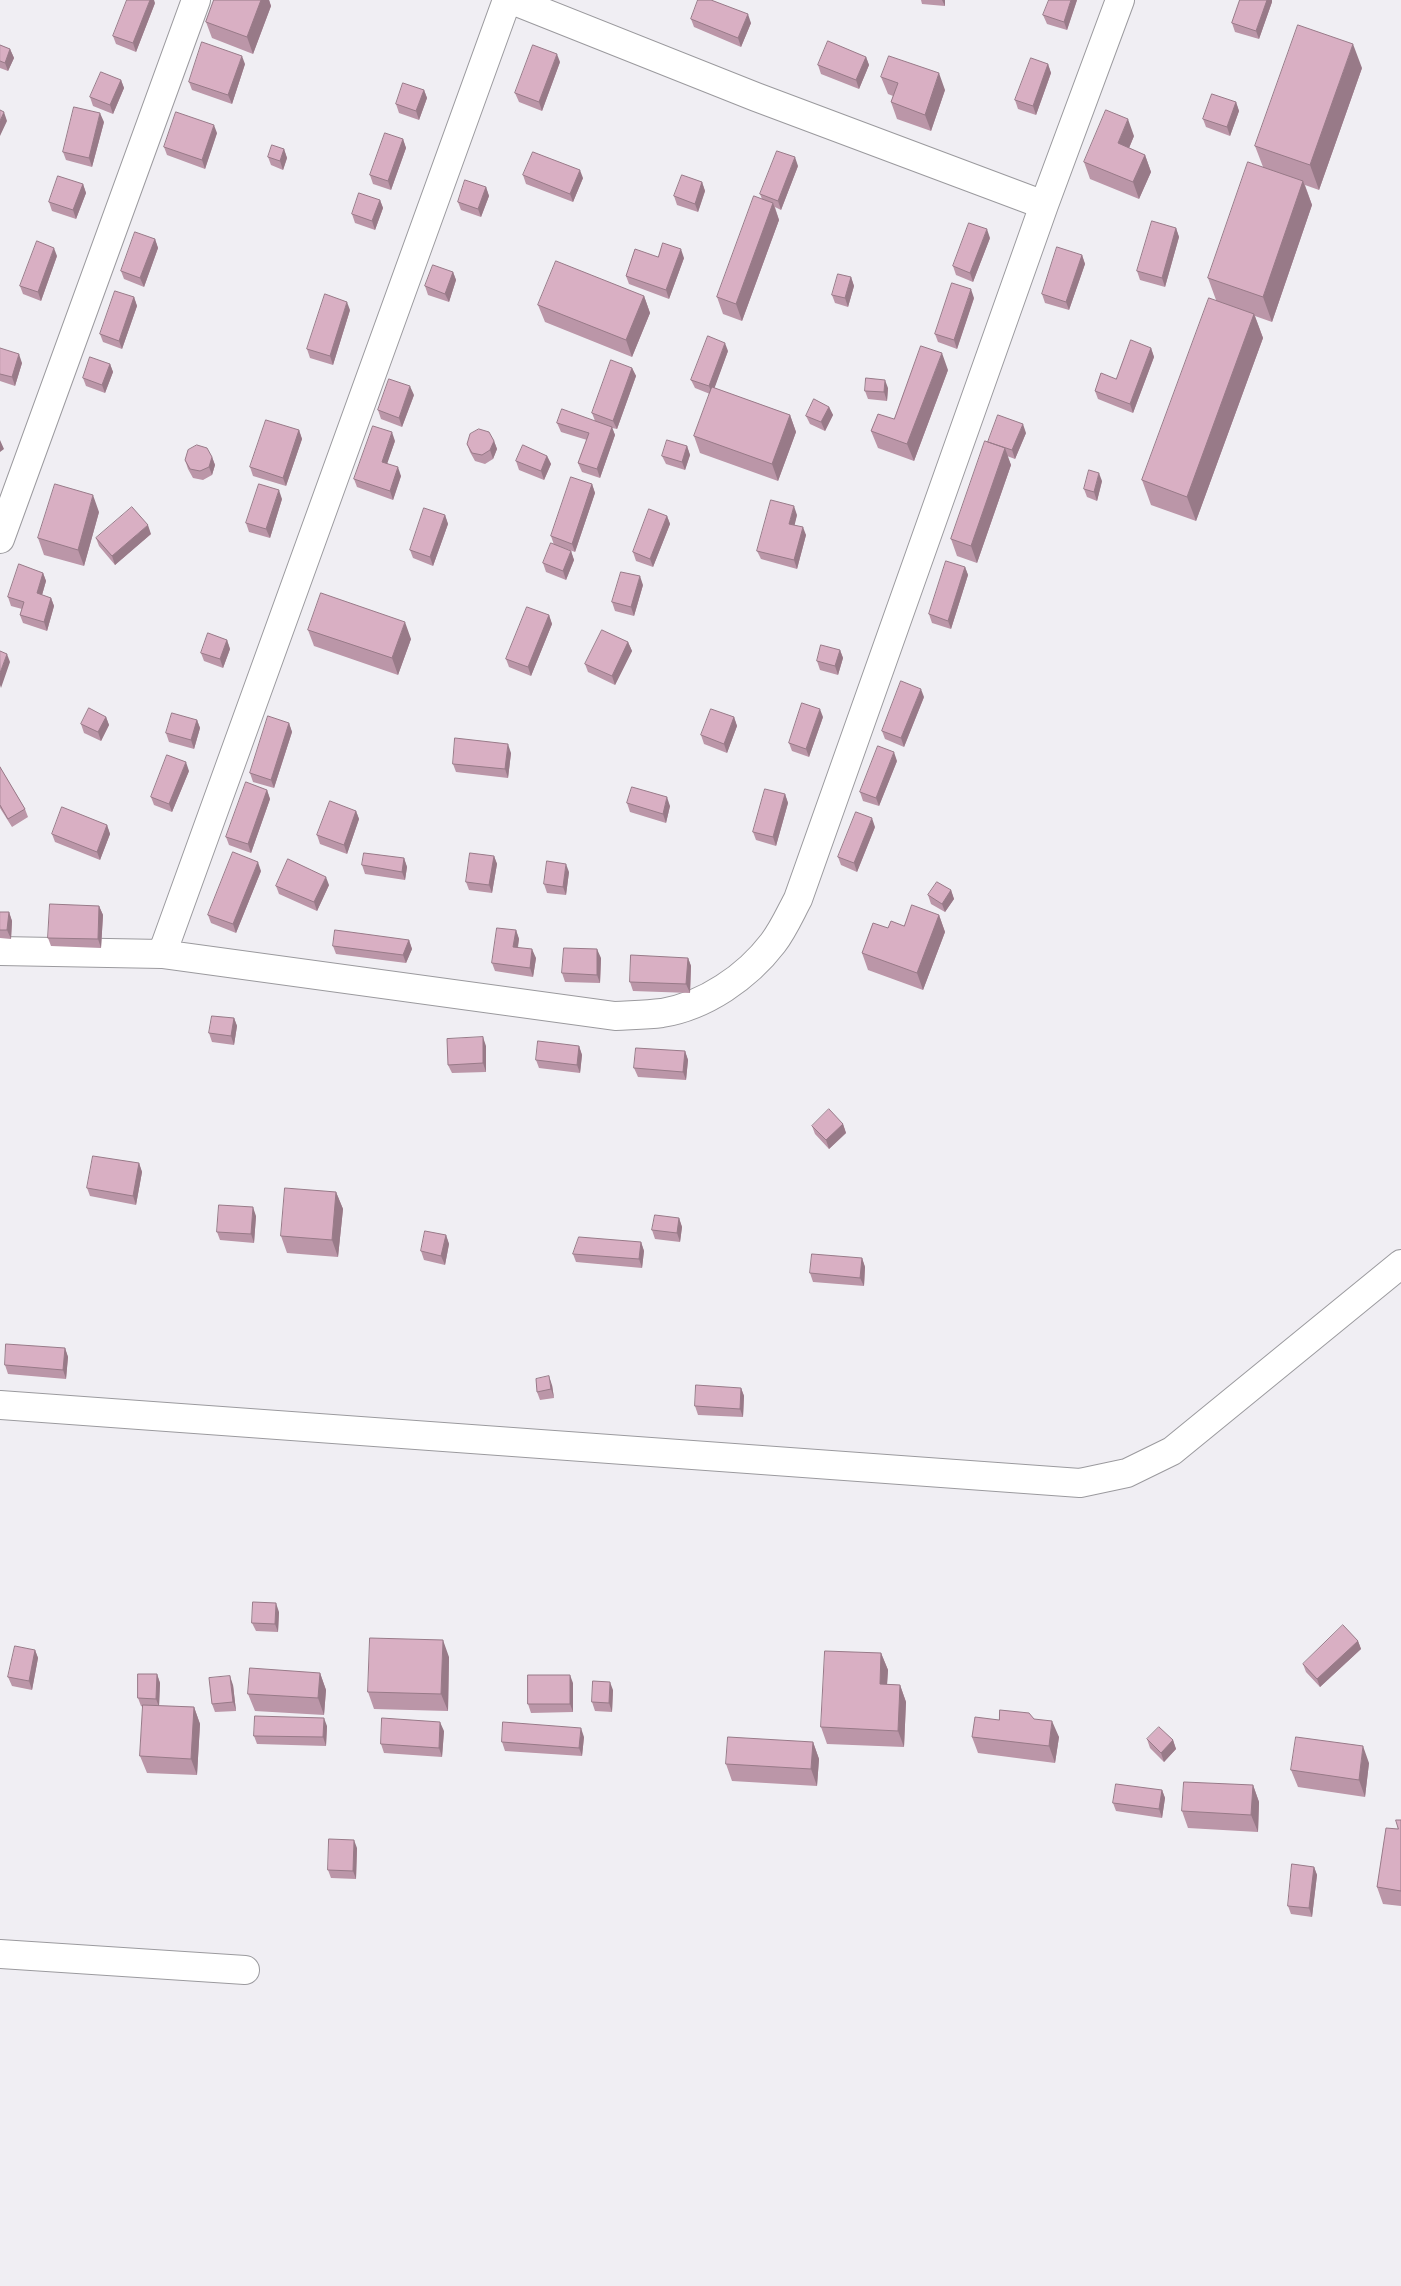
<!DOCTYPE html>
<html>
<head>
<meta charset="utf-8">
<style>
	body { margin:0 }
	canvas { display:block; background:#f0eef3 }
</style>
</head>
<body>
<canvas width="1401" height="2286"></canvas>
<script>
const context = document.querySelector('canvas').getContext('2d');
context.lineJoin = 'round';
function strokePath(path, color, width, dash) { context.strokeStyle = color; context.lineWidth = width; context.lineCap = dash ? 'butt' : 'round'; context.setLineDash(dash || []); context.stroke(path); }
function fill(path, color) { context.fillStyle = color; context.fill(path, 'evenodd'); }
const street = new Path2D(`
	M512 0 756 97 1044 205
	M0 539 196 0
	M0 951 162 954 615 1016C631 1015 646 1015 662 1013 705 1006 747 977 773 943 783 930 790 914 798 899L1044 205 1120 0
	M162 954 507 0
	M0 1405 1080 1483 1127 1473 1172 1451 1401 1264
	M0 1954 245 1970`);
strokePath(street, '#9b9a9e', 30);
strokePath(street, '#fff', 28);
fill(new Path2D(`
	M214 0H269L271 6 253 54 212 38 206 22Z
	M921 0H945V6L922 4Z
	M1077 0 1067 30 1047 24 1043 15Z
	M1240 0H1272V2L1259 39 1235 32 1232 23Z
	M155 3 136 52 116 44 113 36Z
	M691 19 751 23 741 47 694 27Z
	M0 45 10 49 14 58 8 71 0 68Z
	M866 57 869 65 859 89 821 74 818 65Z
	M560 62 542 111 519 102 515 93Z
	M245 64 232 104 192 90 189 82Z
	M1048 64 1051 73 1036 115 1018 109 1015 100Z
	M1362 68 1319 190 1305 185 1312 205 1272 322 1255 316 1263 338 1196 521 1151 505 1142 480 1216 300 1208 278 1263 167 1255 146Z
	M881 77 945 90 931 131 897 119 891 102 893 96 888 94Z
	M121 80 124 88 113 114 93 106 90 97Z
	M424 90 427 98 419 120 399 113 396 104Z
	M1236 102 1239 111 1230 136 1206 127 1203 119Z
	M104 122 92 167 66 160 63 152Z
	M217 133 205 169 167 155 164 147Z
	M1134 136 1129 148 1145 155 1151 172 1139 199 1090 179 1084 162Z
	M403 139 406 148 391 190 373 184 370 175Z
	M284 149 287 158 283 170 271 165 268 157Z
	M798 166 781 210 775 207 779 220 742 321 723 314 717 297 762 199 760 194Z
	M523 175 583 178 573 202 526 184Z
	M702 182 705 191 698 212 677 205 674 196Z
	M83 184 86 193 76 219 52 211 49 202Z
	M486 187 489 196 481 217 461 210 458 202Z
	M380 200 383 208 375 230 355 223 352 214Z
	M1176 228 1179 237 1165 287 1140 280 1137 271Z
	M990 238 973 282 956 275 953 266Z
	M155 239 158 248 144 287 124 279 121 271Z
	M1082 255 1085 264 1069 310 1045 303 1042 294Z
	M57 256 41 301 23 294 20 286Z
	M658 257 684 258 669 299 629 284 626 276Z
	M453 272 456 280 449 302 428 295 425 286Z
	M851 277 854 286 848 307 835 303 832 295Z
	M644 296 650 313 632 357 545 322 538 305Z
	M134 297 137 306 122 349 103 342 100 334Z
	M974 298 957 349 938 342 935 334Z
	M350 310 333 365 310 358 307 349Z
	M0 348 22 363 15 386 0 381Z
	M1151 348 1154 357 1133 413 1098 399 1095 391 1116 379Z
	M728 351 714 388 790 415 796 432 778 481 700 453 694 436 710 394 695 388 691 380Z
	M110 364 113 372 105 393 86 386 83 378Z
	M632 368 636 376 617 429 612 428 615 435 600 478 582 472 578 463 587 440 561 432 557 423 595 421 592 413Z
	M948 370 914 461 878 448 871 431 894 419Z
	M888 388 887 401 868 399 865 391Z
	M414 395 402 427 381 419 378 410Z
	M829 407 833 415 825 431 810 424 806 416Z
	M299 430 302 439 286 486 253 476 250 467Z
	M1026 433 1015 459 1007 456 1011 465 977 563 957 556 951 539 989 443 988 442Z
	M395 441 387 463 401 476 393 500 357 487 354 479Z
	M494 441 497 449 493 459 485 464 475 461 470 452 467 444Z
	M687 446 690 455 685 470 666 464 662 456Z
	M547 456 551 464 544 480 519 470 516 461Z
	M212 457 215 465 212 475 203 480 193 478 188 469 185 460Z
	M1102 481 1097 501 1087 497 1084 489Z
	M592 484 595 493 575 552 558 546 571 551 574 560 566 580 546 572 543 563 554 545 551 536Z
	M282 499 270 538 249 532 246 523Z
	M99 512 84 566 44 555 38 538Z
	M445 515 448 524 433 566 413 558 410 550Z
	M797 515 794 525 806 535 797 569 761 559 757 551Z
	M667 516 670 524 653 567 636 561 633 552Z
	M151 534 115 565 99 546 96 538Z
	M965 567 968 575 951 629 932 623 929 614Z
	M43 573 46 581 42 595 51 598 54 606 47 631 23 623 20 615 22 609 11 606 8 597Z
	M643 585 634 616 615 611 612 602Z
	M549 615 552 624 531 676 509 667 506 659Z
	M308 630 411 639 398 675 314 646Z
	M227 640 230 649 223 668 204 661 201 653Z
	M628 642 632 651 615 685 588 672 585 664Z
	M840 650 843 658 838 675 820 670 817 661Z
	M924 697 904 747 885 739 882 731Z
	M106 717 109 725 101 741 84 733 81 724Z
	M734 717 737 726 727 753 704 744 701 735Z
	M823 717 809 757 792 751 789 743Z
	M197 720 200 728 194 749 169 742 166 733Z
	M289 723 292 732 274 788 253 782 250 773Z
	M511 753 508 778 456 772 453 764Z
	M897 761 879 806 863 801 860 792Z
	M0 767 25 809 28 817 12 827 0 808Z
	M189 771 172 812 154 805 151 797Z
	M267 790 270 799 251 853 229 845 226 837Z
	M785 794 788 803 776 846 756 840 753 832Z
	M627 803 670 806 666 823 630 812Z
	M356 811 359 819 347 854 320 844 317 835Z
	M107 825 110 834 100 860 55 842 52 834Z
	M875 827 857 872 841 865 838 857Z
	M494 856 497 864 492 893 469 890 466 882Z
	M404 858 407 867 405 880 365 874 362 865Z
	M261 871 236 933 211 923 208 915Z
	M569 872 566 895 547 893 544 884Z
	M329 885 317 911 279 894 276 886Z
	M951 890 954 899 945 912 931 904 928 895Z
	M99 906 103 915 101 948 51 946 48 938Z
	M0 912H9L12 921 11 939 0 938Z
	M939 915 945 932 923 990 868 970 862 953 888 928 904 926Z
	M516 930 519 939 518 948 536 958 533 977 495 971 492 963Z
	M409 940 412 949 406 963 336 954 333 946Z
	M601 958 600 983 565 982 562 973Z
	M688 958 691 966 690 993 633 991 630 982Z
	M234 1018 237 1026 234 1045 212 1042 209 1033Z
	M486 1046V1072L452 1073 448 1065Z
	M579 1046 582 1055 580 1073 539 1068 536 1060Z
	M685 1051 688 1060 686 1080 638 1077 634 1068Z
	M843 1124 846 1133 829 1149 815 1134 812 1126Z
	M139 1163 142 1172 136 1205 90 1196 87 1188Z
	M336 1192 343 1209 338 1257 287 1253 281 1236Z
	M256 1216 254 1243 220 1240 217 1232Z
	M679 1218 682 1227 680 1242 655 1239 652 1230Z
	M446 1235 449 1244 445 1265 424 1260 421 1251Z
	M641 1242 644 1251 642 1268 576 1262 573 1254Z
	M862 1258 865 1267 864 1286 813 1282 810 1273Z
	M65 1348 68 1357 66 1379 8 1374 5 1365Z
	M552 1385 554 1398 540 1400 537 1392Z
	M741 1388 744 1396 743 1417 698 1415 695 1406Z
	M279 1612 278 1632 256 1631 252 1623Z
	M1358 1641 1361 1649 1320 1687 1306 1672 1303 1664Z
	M35 1650 38 1658 32 1690 12 1686 8 1677Z
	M881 1653 888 1670 887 1684 900 1685 906 1702 904 1747 827 1744 821 1727Z
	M449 1657 448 1711 374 1709 368 1692Z
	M320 1673 326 1690 324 1715 255 1711 248 1694Z
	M157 1674 160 1683 159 1706 194 1707 200 1724 197 1775 147 1773 140 1756 143 1707 141 1706 138 1698Z
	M573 1683V1712L531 1713 528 1704Z
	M233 1685 236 1711 215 1712 212 1704Z
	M613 1690 612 1712 595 1711 592 1702Z
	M1034 1719 1059 1737 1055 1763 978 1753 972 1737 999 1720Z
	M327 1726 326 1746 257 1744 254 1736Z
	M444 1731 442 1757 384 1753 381 1744Z
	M584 1737 582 1756 505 1751 502 1742Z
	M1147 1739 1173 1740 1176 1749 1164 1762 1150 1748Z
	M813 1742 819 1759 817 1786 732 1781 726 1764Z
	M1369 1763 1365 1797 1298 1787 1291 1770Z
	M1253 1785 1259 1802 1258 1832 1188 1828 1182 1811Z
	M1162 1790 1165 1798 1162 1818 1116 1811 1113 1803Z
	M1401 1820V1906L1383 1904 1377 1887Z
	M357 1848 356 1879 331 1878 328 1870Z
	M1314 1867 1317 1875 1312 1917 1291 1914 1288 1906Z`), '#bb96a8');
fill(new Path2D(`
	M150 0H154L155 3 136 52 133 43Z
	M261 0H269L271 6 253 54 247 37Z
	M942 0H945V6Z
	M1071 0H1077L1067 30 1064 22Z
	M1267 0H1272V2L1259 39 1256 31Z
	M748 14 751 23 741 47 738 38Z
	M1353 44 1362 68 1319 190 1310 165Z
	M10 49 14 58 8 71 5 63Z
	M557 54 560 62 542 111 539 102Z
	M242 56 245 64 232 104 228 95Z
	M866 57 869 65 859 89 856 80Z
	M1048 64 1051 73 1036 115 1033 106Z
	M939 73 945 90 931 131 925 115Z
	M121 80 124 88 113 114 110 105Z
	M424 90 427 98 419 120 416 111Z
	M1236 102 1239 111 1230 136 1227 127Z
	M4 112 7 121 0 136V121Z
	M100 113 104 122 92 167 89 158Z
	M1128 119 1134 136 1124 160 1118 143Z
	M214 125 217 133 205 169 202 160Z
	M403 139 406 148 391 190 388 181Z
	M284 149 287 158 283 170 280 161Z
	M1145 155 1151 172 1139 199 1133 182Z
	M795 157 798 166 781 210 778 201Z
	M580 170 583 178 573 202 570 194Z
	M1303 181 1312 205 1272 322 1263 297Z
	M702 182 705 191 698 212 695 204Z
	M83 184 86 193 76 219 73 210Z
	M486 187 489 196 481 217 478 209Z
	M380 200 383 208 375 230 372 221Z
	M773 203 779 220 742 321 736 304Z
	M1176 228 1179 237 1165 287 1162 278Z
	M987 229 990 238 973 282 970 273Z
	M155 239 158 248 144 287 140 278Z
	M54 248 57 256 41 301 38 292Z
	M681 249 684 258 669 299 666 290Z
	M1082 255 1085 264 1069 310 1066 302Z
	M453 272 456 280 449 302 445 294Z
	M851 277 854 286 848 307 845 298Z
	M971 289 974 298 957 349 954 340Z
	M644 296 650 313 632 357 626 340Z
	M134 297 137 306 122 349 119 341Z
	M347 302 350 310 333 365 330 356Z
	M1254 314 1263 338 1196 521 1187 497Z
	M725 343 728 351 712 395 709 386Z
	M1151 348 1154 357 1133 413 1130 404Z
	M942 353 948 370 914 461 907 444Z
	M19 354 22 363 15 386 12 377Z
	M110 364 113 372 105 393 102 385Z
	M632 368 636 376 617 429 613 421Z
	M885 380 888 388 887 401 884 392Z
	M410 386 414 395 402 427 399 418Z
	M829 407 833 415 825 431 821 422Z
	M790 415 796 432 778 481 772 464Z
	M1023 424 1026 433 1015 459 1012 450Z
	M612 427 615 435 600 478 597 469Z
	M299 430 302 439 286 486 283 478Z
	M392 432 395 441 385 470 382 462Z
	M0 440 4 449 0 452Z
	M494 441 497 449 493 459 490 450Z
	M687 446 690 455 685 470 682 462Z
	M1005 448 1011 465 977 563 971 546Z
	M547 456 551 464 544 480 541 471Z
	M212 457 215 465 212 475 209 467Z
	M398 467 401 476 393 500 390 491Z
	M1099 473 1102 481 1097 501 1094 492Z
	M592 484 595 493 575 552 572 544Z
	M279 490 282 499 270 538 266 529Z
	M93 495 99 512 84 566 78 550Z
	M794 506 797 515 793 532 789 524Z
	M445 515 448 524 433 566 430 557Z
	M667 516 670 524 653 567 650 559Z
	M148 525 151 534 115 565 112 556Z
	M803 527 806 535 797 569 794 560Z
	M571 551 574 560 566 580 563 571Z
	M965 567 968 575 951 629 948 621Z
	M43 573 46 581 40 602 37 593Z
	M640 576 643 585 634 616 631 607Z
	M51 598 54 606 47 631 44 622Z
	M549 615 552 624 531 676 528 667Z
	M405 622 411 639 398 675 392 658Z
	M227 640 230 649 223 668 220 659Z
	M628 642 632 651 615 685 612 676Z
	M840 650 843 658 838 675 835 666Z
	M7 654 10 662 1 688 0 685V673Z
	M921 689 924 697 904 747 901 738Z
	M820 709 823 717 809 757 806 749Z
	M106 717 109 725 101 741 98 732Z
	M734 717 737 726 727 753 724 744Z
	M197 720 200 728 194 749 191 740Z
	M289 723 292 732 274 788 271 780Z
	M508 744 511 753 508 778 505 769Z
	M894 752 897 761 879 806 876 798Z
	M186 762 189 771 172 812 169 804Z
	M267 790 270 799 251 853 248 844Z
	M785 794 788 803 776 846 773 837Z
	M667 797 670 806 666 823 663 814Z
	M356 811 359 819 347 854 344 845Z
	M872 818 875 827 857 872 854 863Z
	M107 825 110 834 100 860 97 852Z
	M494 856 497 864 492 893 489 885Z
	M404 858 407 867 405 880 402 872Z
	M258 862 261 871 236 933 233 924Z
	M566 864 569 872 566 895 563 887Z
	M326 877 329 885 317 911 314 902Z
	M951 890 954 899 945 912 942 904Z
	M99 906 103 915 101 948 98 939Z
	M9 912 12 921 11 939 7 930Z
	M939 915 945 932 923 990 917 973Z
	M516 930 519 939 516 956 513 947Z
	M409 940 412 949 406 963 403 955Z
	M532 949 536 958 533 977 530 968Z
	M597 949 601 958 600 983 597 975Z
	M688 958 691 966 690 993 686 984Z
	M234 1018 237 1026 234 1045 231 1036Z
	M483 1037 486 1046V1072L483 1063Z
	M579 1046 582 1055 580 1073 577 1065Z
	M685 1051 688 1060 686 1080 683 1072Z
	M843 1124 846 1133 829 1149 826 1140Z
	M139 1163 142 1172 136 1205 133 1196Z
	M336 1192 343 1209 338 1257 332 1240Z
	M253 1207 256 1216 254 1243 251 1234Z
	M679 1218 682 1227 680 1242 677 1233Z
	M446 1235 449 1244 445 1265 441 1256Z
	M641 1242 644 1251 642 1268 639 1259Z
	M862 1258 865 1267 864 1286 860 1278Z
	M65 1348 68 1357 66 1379 63 1370Z
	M549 1376 552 1385 554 1398 551 1389Z
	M741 1388 744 1396 743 1417 740 1409Z
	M276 1603 279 1612 278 1632 275 1624Z
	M443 1640 449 1657 448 1711 441 1694Z
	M1358 1641 1361 1649 1320 1687 1317 1679Z
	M35 1650 38 1658 32 1690 29 1681Z
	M881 1653 888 1670 886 1700 880 1684Z
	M320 1673 326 1690 324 1715 318 1698Z
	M157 1674 160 1683 159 1707 156 1699Z
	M570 1675 573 1683V1712L570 1704Z
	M230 1676 233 1685 236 1711 233 1702Z
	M610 1682 613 1690 612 1712 609 1703Z
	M900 1685 906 1702 904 1747 898 1731Z
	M194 1707 200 1724 197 1775 191 1759Z
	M324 1718 327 1726 326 1746 323 1737Z
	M1052 1721 1059 1737 1055 1763 1049 1746Z
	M440 1722 444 1731 442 1757 439 1748Z
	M581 1728 584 1737 582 1756 579 1748Z
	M1173 1740 1176 1749 1164 1762 1161 1753Z
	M813 1742 819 1759 817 1786 811 1769Z
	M1363 1746 1369 1763 1365 1797 1359 1780Z
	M1253 1785 1259 1802 1258 1832 1251 1815Z
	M1162 1790 1165 1798 1162 1818 1159 1809Z
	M354 1840 357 1848 356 1879 353 1871Z
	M1314 1867 1317 1875 1312 1917 1309 1908Z`), '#987a88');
const building = new Path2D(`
	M127 0H150L133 43 113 36Z
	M214 0H261L247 37 206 22Z
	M698 0H711L748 14 738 38 691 19Z
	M1049 0H1071L1064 22 1043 15Z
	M1240 0H1267L1256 31 1232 23Z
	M1298 25 1353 44 1310 165 1255 146Z
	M828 41 866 57 856 80 818 65Z
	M202 42 242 56 228 95 189 82Z
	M0 45 10 49 5 63 0 61Z
	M533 45 557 54 539 102 515 93Z
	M889 56 939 73 925 115 891 102 898 83 881 77Z
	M1031 58 1048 64 1033 106 1015 100Z
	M101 72 121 80 110 105 90 97Z
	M403 83 424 90 416 111 396 104Z
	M1212 94 1236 102 1227 127 1203 119Z
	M74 107 100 113 89 158 63 152Z
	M0 110 4 112 0 121Z
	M1106 110 1128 119 1118 143 1145 155 1133 182 1084 162Z
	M176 112 214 125 202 160 164 147Z
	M385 133 403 139 388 181 370 175Z
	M272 145 284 149 280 161 268 157Z
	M777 151 795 157 778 201 760 194Z
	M533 152 580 170 570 194 523 175Z
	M1248 162 1303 181 1263 297 1208 278Z
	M682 175 702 182 695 204 674 196Z
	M58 176 83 184 73 210 49 202Z
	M465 180 486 187 478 209 458 202Z
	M359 193 380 200 372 221 352 214Z
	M754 196 773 203 736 304 717 297Z
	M1152 221 1176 228 1162 278 1137 271Z
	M969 223 987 229 970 273 953 266Z
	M135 232 155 239 140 278 121 271Z
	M37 241 54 248 38 292 20 286Z
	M663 243 681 249 666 290 626 276 635 249 658 257Z
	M1057 247 1082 255 1066 302 1042 294Z
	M556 261 644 296 626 340 538 305Z
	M433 265 453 272 445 294 425 286Z
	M838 274 851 277 845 298 832 295Z
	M952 283 971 289 954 340 935 334Z
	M115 291 134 297 119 341 100 334Z
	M325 294 347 302 330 356 307 349Z
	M1209 298 1254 314 1187 497 1142 480Z
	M708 336 725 343 709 386 691 380Z
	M1131 340 1151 348 1130 404 1095 391 1101 373 1116 379Z
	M921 346 942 353 907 444 871 431 878 414 894 419Z
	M0 348 19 354 12 377 0 374Z
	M90 357 110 364 102 385 83 378Z
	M611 360 632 368 613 421 592 413Z
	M866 378 885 380 884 392 865 391Z
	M389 379 410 386 399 418 378 410Z
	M712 387 790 415 772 464 694 436Z
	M814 399 829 407 821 422 806 416Z
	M562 409 612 427 597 469 578 463 589 433 557 423Z
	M998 415 1023 424 1012 450 988 442Z
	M266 420 299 430 283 478 250 467Z
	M373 426 392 432 382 462 398 467 390 491 354 479Z
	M479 429 489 432 494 441 490 450 482 455 472 453 467 444 470 434Z
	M667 440 687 446 682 462 662 456Z
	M985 441 1005 448 971 546 951 539Z
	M197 445 207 448 212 457 209 467 200 471 190 469 185 460 188 450Z
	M523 445 547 456 541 471 516 461Z
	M1089 470 1099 473 1094 492 1084 489Z
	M571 477 592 484 572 544 551 536Z
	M55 484 93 495 78 550 38 538Z
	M259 484 279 490 266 529 246 523Z
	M771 500 794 506 789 524 803 527 794 560 757 551Z
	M132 507 148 525 112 556 96 538Z
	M424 508 445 515 430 557 410 550Z
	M649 509 667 516 650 559 633 552Z
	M551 543 571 551 563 571 543 563Z
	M946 561 965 567 948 621 929 614Z
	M19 564 43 573 37 593 51 598 44 622 20 615 24 602 8 597Z
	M621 572 640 576 631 607 612 602Z
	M321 593 405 622 392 658 308 630Z
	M527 607 549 615 528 667 506 659Z
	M602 630 628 642 612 676 585 664Z
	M208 633 227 640 220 659 201 653Z
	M821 645 840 650 835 666 817 661Z
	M0 651 7 654 0 673Z
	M901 681 921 689 901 738 882 731Z
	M802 703 820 709 806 749 789 743Z
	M89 708 106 717 98 732 81 724Z
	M711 709 734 717 724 744 701 735Z
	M172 713 197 720 191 740 166 733Z
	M268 716 289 723 271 780 250 773Z
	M455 738 508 744 505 769 453 764Z
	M878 746 894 752 876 798 860 792Z
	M167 755 186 762 169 804 151 797Z
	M0 767 25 809 8 819 0 805Z
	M246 782 267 790 248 844 226 837Z
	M632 787 667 797 663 814 627 803Z
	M765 789 785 794 773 837 753 832Z
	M330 801 356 811 344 845 317 835Z
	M62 807 107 825 97 852 52 834Z
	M856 812 872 818 854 863 838 857Z
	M233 852 258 862 233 924 208 915Z
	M364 853 404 858 402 872 362 865Z
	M470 853 494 856 489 885 466 882Z
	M288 859 326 877 314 902 276 886Z
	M547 861 566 864 563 887 544 884Z
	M937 882 951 890 942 904 928 895Z
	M50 904 99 906 98 939 48 938Z
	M912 905 939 915 917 973 862 953 873 923 888 928 891 921 904 926Z
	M0 912H9L7 930H0Z
	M497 928 516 930 513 947 532 949 530 968 492 963Z
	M335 930 409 940 403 955 333 946Z
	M564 948 597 949V975L562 973Z
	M631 955 688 958 686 984 630 982Z
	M212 1016 234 1018 231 1036 209 1033Z
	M483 1037V1063L448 1065 447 1039Z
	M538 1041 579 1046 577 1065 536 1060Z
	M636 1048 685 1051 683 1072 634 1068Z
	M829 1109 843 1124 826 1140 812 1126Z
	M93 1156 139 1163 133 1196 87 1188Z
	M285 1188 336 1192 332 1240 281 1236Z
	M219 1205 253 1207 251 1234 217 1232Z
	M655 1215 679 1218 677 1233 652 1230Z
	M425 1231 446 1235 441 1256 421 1251Z
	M579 1237 641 1242 639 1259 573 1254Z
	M812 1254 862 1258 860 1278 810 1273Z
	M6 1344 65 1348 63 1370 5 1365Z
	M549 1376 551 1389 537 1392 536 1379Z
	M696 1385 741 1388 740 1409 695 1406Z
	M253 1602 276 1603 275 1624 252 1623Z
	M1343 1625 1358 1641 1317 1679 1303 1664Z
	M370 1638 443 1640 441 1694 368 1692Z
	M15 1646 35 1650 29 1681 8 1677Z
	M825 1651 881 1653 880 1684 900 1685 898 1731 821 1727Z
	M250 1668 320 1673 318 1698 248 1694Z
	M138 1674H157L156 1699 138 1698Z
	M528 1675H570V1704H528Z
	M230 1676 233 1702 212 1704 209 1678Z
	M593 1681 610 1682 609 1703 592 1702Z
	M143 1705 194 1707 191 1759 140 1756Z
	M1000 1710 1029 1713 1034 1719 1052 1721 1049 1746 972 1737 975 1717 999 1720Z
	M255 1716 324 1718 323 1737 254 1736Z
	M382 1718 440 1722 439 1748 381 1744Z
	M503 1722 581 1728 579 1748 502 1742Z
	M1159 1727 1173 1740 1161 1753 1147 1739Z
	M728 1737 813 1742 811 1769 726 1764Z
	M1296 1737 1363 1746 1359 1780 1291 1770Z
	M1184 1782 1253 1785 1251 1815 1182 1811Z
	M1116 1784 1162 1790 1159 1809 1113 1803Z
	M1396 1820H1401V1891L1377 1887 1386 1828 1398 1829Z
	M329 1839 354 1840 353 1871 328 1870Z
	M1292 1864 1314 1867 1309 1908 1288 1906Z`);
fill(building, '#d9afc3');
strokePath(building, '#987a88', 1);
</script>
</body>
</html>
